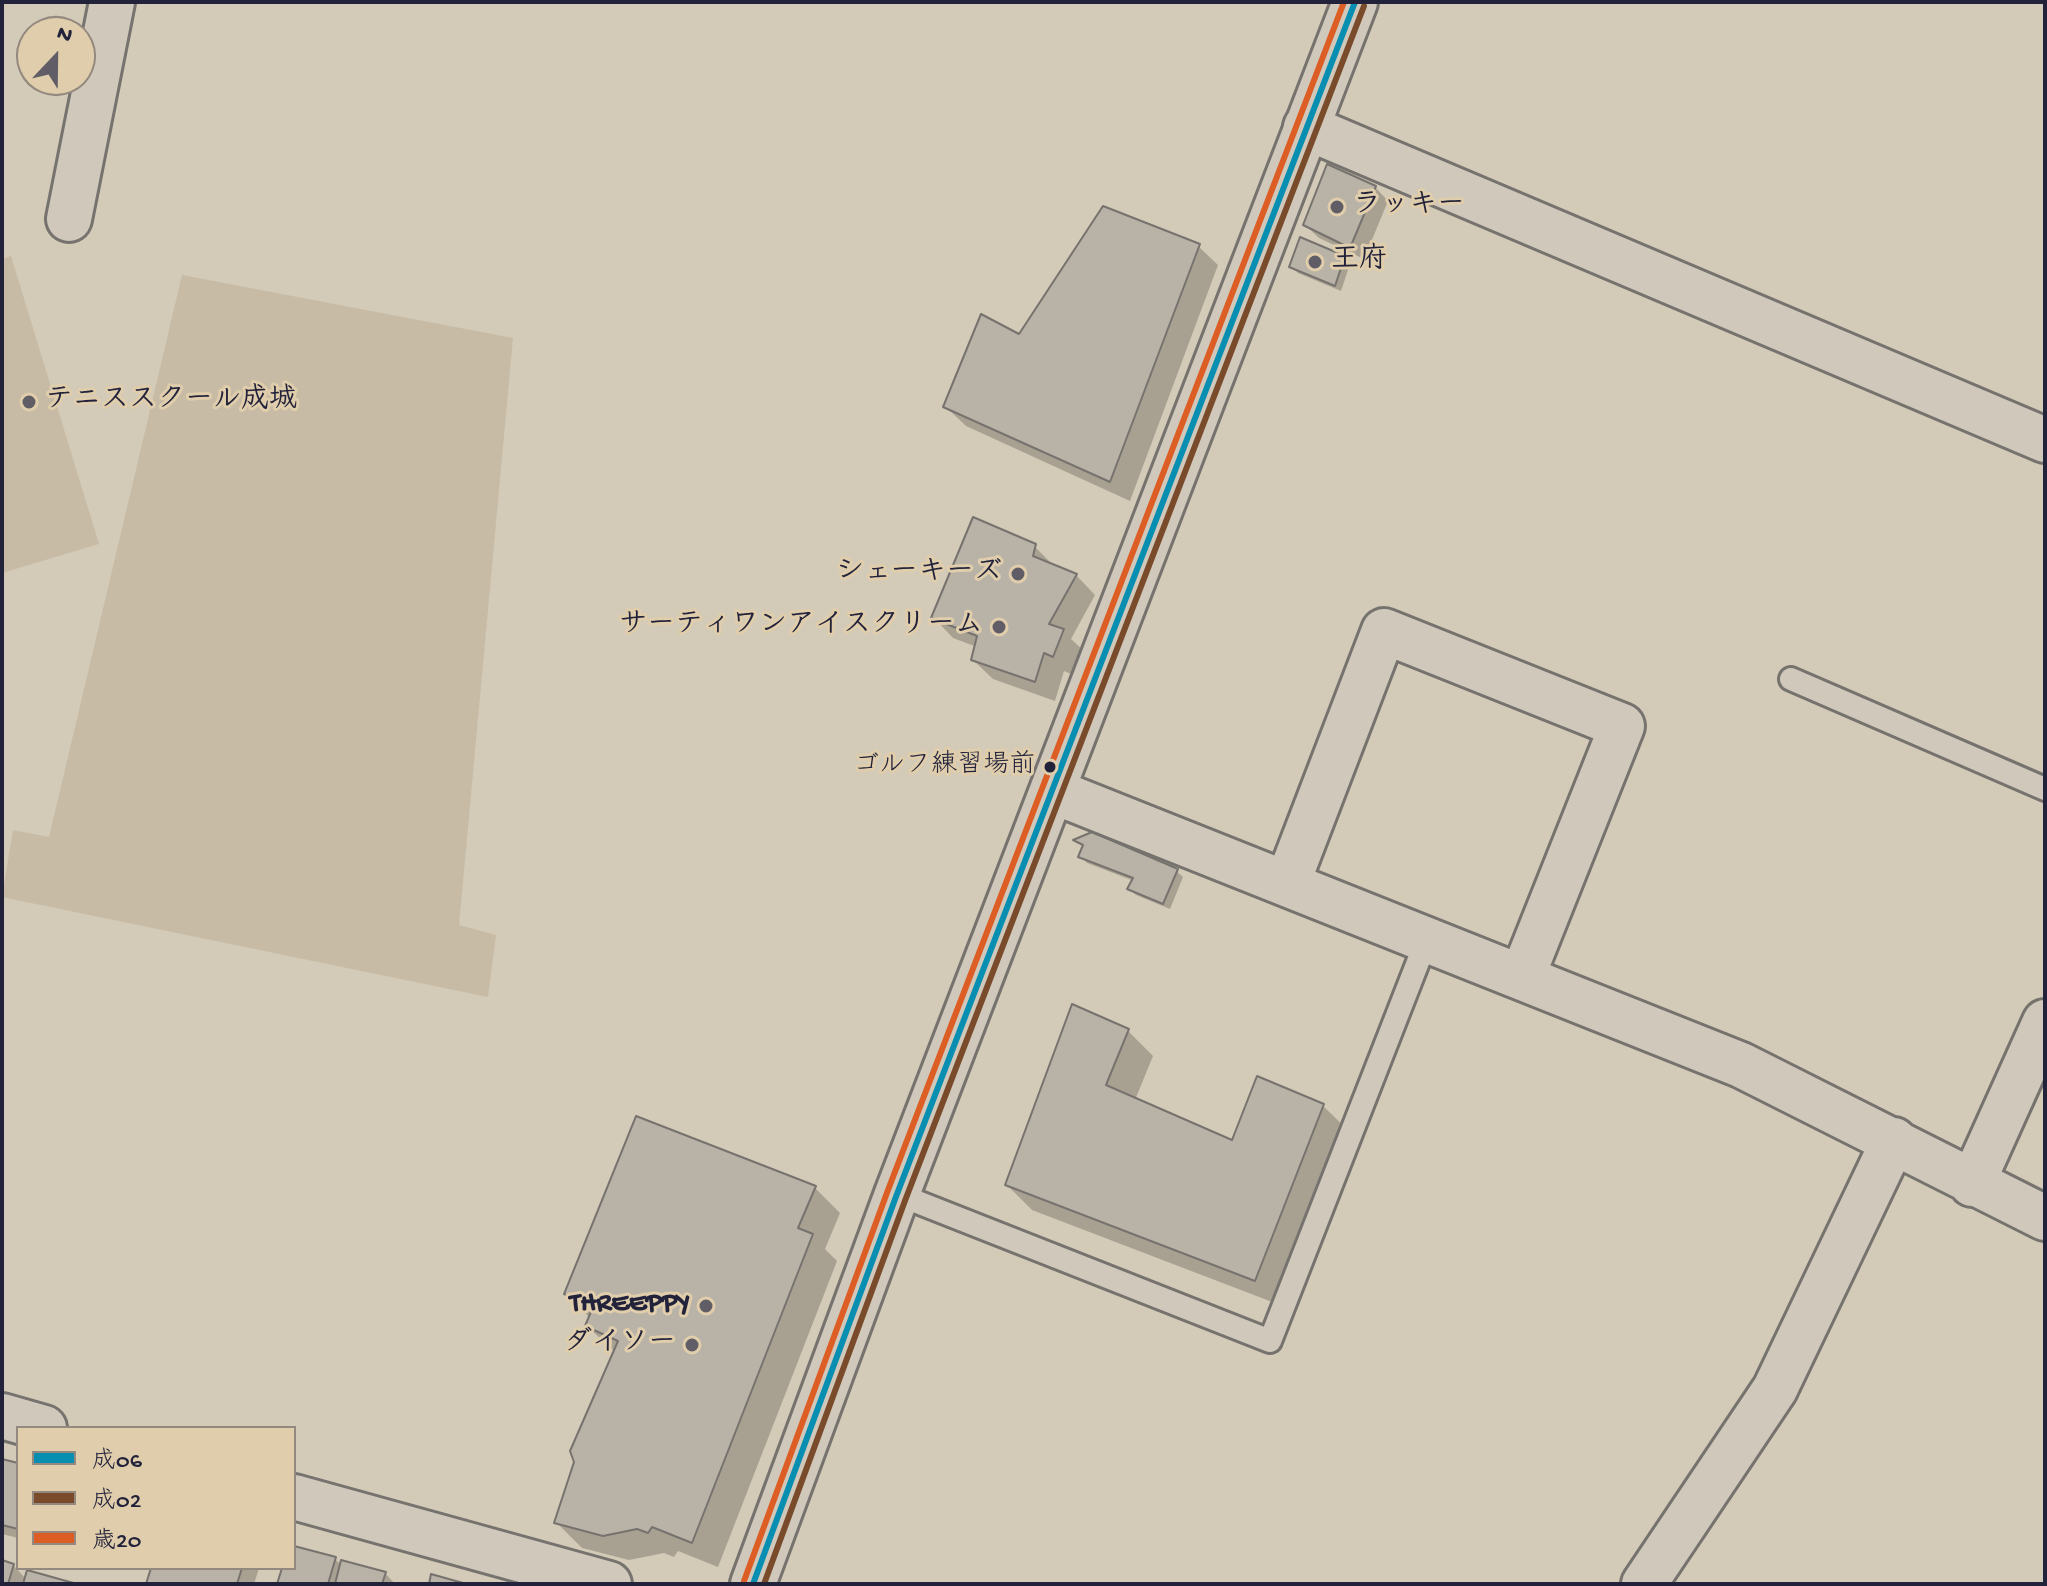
<!DOCTYPE html>
<html>
<head>
<meta charset="utf-8">
<style>
	body { margin:0 }
	#map { position:relative; width:2047px; height:1586px; overflow:hidden; background:#d3cab7; font-family:"Gochi Hand","Klee One",sans-serif }
	canvas { display:block }
	.frame { position:absolute; inset:0; border:4px solid #22223b; pointer-events:none }
	.legend { position:absolute; left:16px; top:1426px; width:280px; height:144px; box-sizing:border-box; background:#dfcdab; border:2px solid #93897e; margin:0; padding:10px 14px; list-style:none; font-size:24px; color:#22223b }
	.legend li { display:flex; align-items:center; gap:16px; height:40px }
	.legend b { width:40px; border:2px solid #93897e }
	.north { position:absolute; left:16px; top:16px; width:80px; height:80px; box-sizing:border-box; background:#dfcdab; border:2px solid #93897e; border-radius:50%; rotate:22deg; font-size:22px; font-weight:700; line-height:32px; text-align:center; color:#22223b }
	.north::after { content:''; display:block; margin:auto; width:28px; height:36px; background:#605d66; clip-path:polygon(50% 0,100% 100%,50% 72%,0 100%) }
</style>
</head>
<body>
<div id="map">
<canvas width="2047" height="1586"></canvas>
<div class="frame"></div>
<ul class="legend">
<li><b style="height:10px;background:#078eb1"></b>成06</li>
<li><b style="height:10px;background:#7a4b2a"></b>成02</li>
<li><b style="height:10px;background:#dd5e24"></b>歳20</li>
</ul>
<div class="north">N</div>
</div>
<script>
const context = document.querySelector('canvas').getContext('2d');
context.lineJoin = 'round';
function fill(path, color) { context.fillStyle = color; context.fill(path, 'evenodd'); }
function strokePath(path, color, width, dash) { context.strokeStyle = color; context.lineWidth = width; context.lineCap = dash ? 'butt' : 'round'; context.setLineDash(dash || []); context.stroke(path); }
function label(font, color, halo, rows, align = 'center') {
  context.font = font + ' "Gochi Hand","Klee One",sans-serif'; context.lineWidth = 6; context.setLineDash([]); context.textBaseline = 'middle'; context.strokeStyle = halo; context.fillStyle = color; for (const [text, x, y, turn = 0] of rows) {
    context.save(); context.translate(x, y); context.rotate((+turn || 0) * Math.PI / 180); context.textAlign = isNaN(turn) ? turn : align; if (halo) context.strokeText(text, 0, 0); context.fillText(text, 0, 0); context.restore();
  }
}
fill(new Path2D(`
	M11 256 99 544 2 573V259Z
	M182 275 513 338 459 925 496 935 488 997 2 897 13 830 49 837Z`), '#c7bba6');
fill(new Path2D(`
	M1375 187 1388 201 1364 259 1319 238 1305 225Z
	M1198 246 1218 265 1130 501 966 426 946 407 1020 336Z
	M1344 258 1350 264 1341 291 1298 273 1292 267Z
	M1034 546 1054 566 1076 575 1095 595 1071 639 1083 650 1073 675 1064 671 1055 701 993 679 973 660 977 647 953 638 934 618Z
	M1077 841 1176 871 1183 877 1170 909 1136 895 1130 889 1134 881 1087 863 1081 856 1085 847Z
	M1128 1031 1153 1056 1135 1100 1233 1143 1323 1106 1349 1131 1280 1305 1032 1210 1007 1185Z
	M637 1118 815 1188 840 1213 825 1249 837 1261 718 1567 678 1551 674 1557 664 1553 629 1560 582 1548 557 1523 615 1352 587 1326 590 1318 566 1293Z
	M2 1461 18 1465V1538L2 1534Z
	M294 1548 335 1559 342 1566 385 1573 395 1584H279L284 1568H294Z
	M2 1562 13 1565 26 1579 70 1584H2Z
	M153 1568H259L254 1584H148Z`), '#0003');
const building = new Path2D(`
	M1327 164 1376 186 1350 248 1303 225Z
	M1103 206 1200 244 1110 482 943 407 981 314 1019 334Z
	M1300 237 1345 256 1335 286 1289 267Z
	M973 517 1036 544 1033 556 1077 574 1049 624 1064 629 1053 657 1044 653 1035 682 971 660 977 636 931 618Z
	M1092 832 1178 869 1163 904 1127 889 1133 878 1078 857 1083 845 1073 840Z
	M1072 1004 1129 1029 1106 1085 1232 1140 1257 1076 1324 1104 1255 1281 1005 1185Z
	M636 1116 816 1186 798 1228 813 1234 692 1543 652 1527 648 1533 637 1529 603 1536 554 1523 574 1462 570 1451 618 1341 585 1326 593 1307 564 1294Z
	M2 1459 18 1463V1529L2 1525Z
	M294 1546 336 1557 328 1584H277L282 1568H294Z
	M2 1560 14 1564 8 1584H2Z
	M341 1560 386 1572 382 1584H335Z
	M151 1568H242L237 1584H146Z
	M27 1570 77 1584H23Z
	M431 1574 463 1583 462 1584H429Z`);
fill(building, '#b9b2a6');
strokePath(building, '#76726e', 2);
const service = new Path2D(`
	M1791 679 2045 789
	M897 1194 1270 1341 1427 939`);
const minor = new Path2D(`
	M1306 127 2045 440
	M69 219 112 2
	M1053 791 1741 1065 2045 1218
	M1287 884 1384 631 1622 726 1522 977
	M1972 1184 2045 1022
	M2 1416 44 1428
	M294 1497 609 1584
	M1644 1584 1775 1389 1894 1140`);
const tertiary = new Path2D(`
	M753 1584 897 1194 1355 2`);
strokePath(service, '#76726e', 28);
strokePath(minor, '#76726e', 50);
strokePath(tertiary, '#76726e', 50);
strokePath(service, '#cfc8bb', 22);
strokePath(minor, '#cfc8bb', 44);
strokePath(tertiary, '#cfc8bb', 44);
strokePath(new Path2D(`
	M753 1584 897 1194 1355 2`), '#078eb1', 6);
strokePath(new Path2D(`
	M764 1584 906 1198 1364 6`), '#7a4b2a', 6);
strokePath(new Path2D(`
	M744 1581 888 1190 1344 2`), '#dd5e24', 6);
for (const [x, y, r, color] of [
	[1337,207,8,"#605d66"],
	[1315,262,8,"#605d66"],
	[29,402,8,"#605d66"],
	[1018,574,8,"#605d66"],
	[999,627,8,"#605d66"],
	[1050,767,7,"#22223b"],
	[706,1306,8,"#605d66"],
	[692,1345,8,"#605d66"]
]) { const dot = new Path2D(); dot.arc(x, y, r, 0, 2 * Math.PI); context.fillStyle = color; context.fill(dot); strokePath(dot, '#dfcdab', 3); }
label('26px', '#22223b', '#dfcdab', [
	["ゴルフ練習場前",1035,767]
], 'right');
label('bold 28px', '#22223b', '#dfcdab', [
	["ラッキー",1353,207,"left"],
	["王府",1331,262,"left"],
	["テニススクール成城",45,402,"left"],
	["シェーキーズ",1002,574],
	["サーティワンアイスクリーム",983,627],
	["THREEPPY",690,1306],
	["ダイソー",676,1345]
], 'right');
</script>
</body>
</html>
